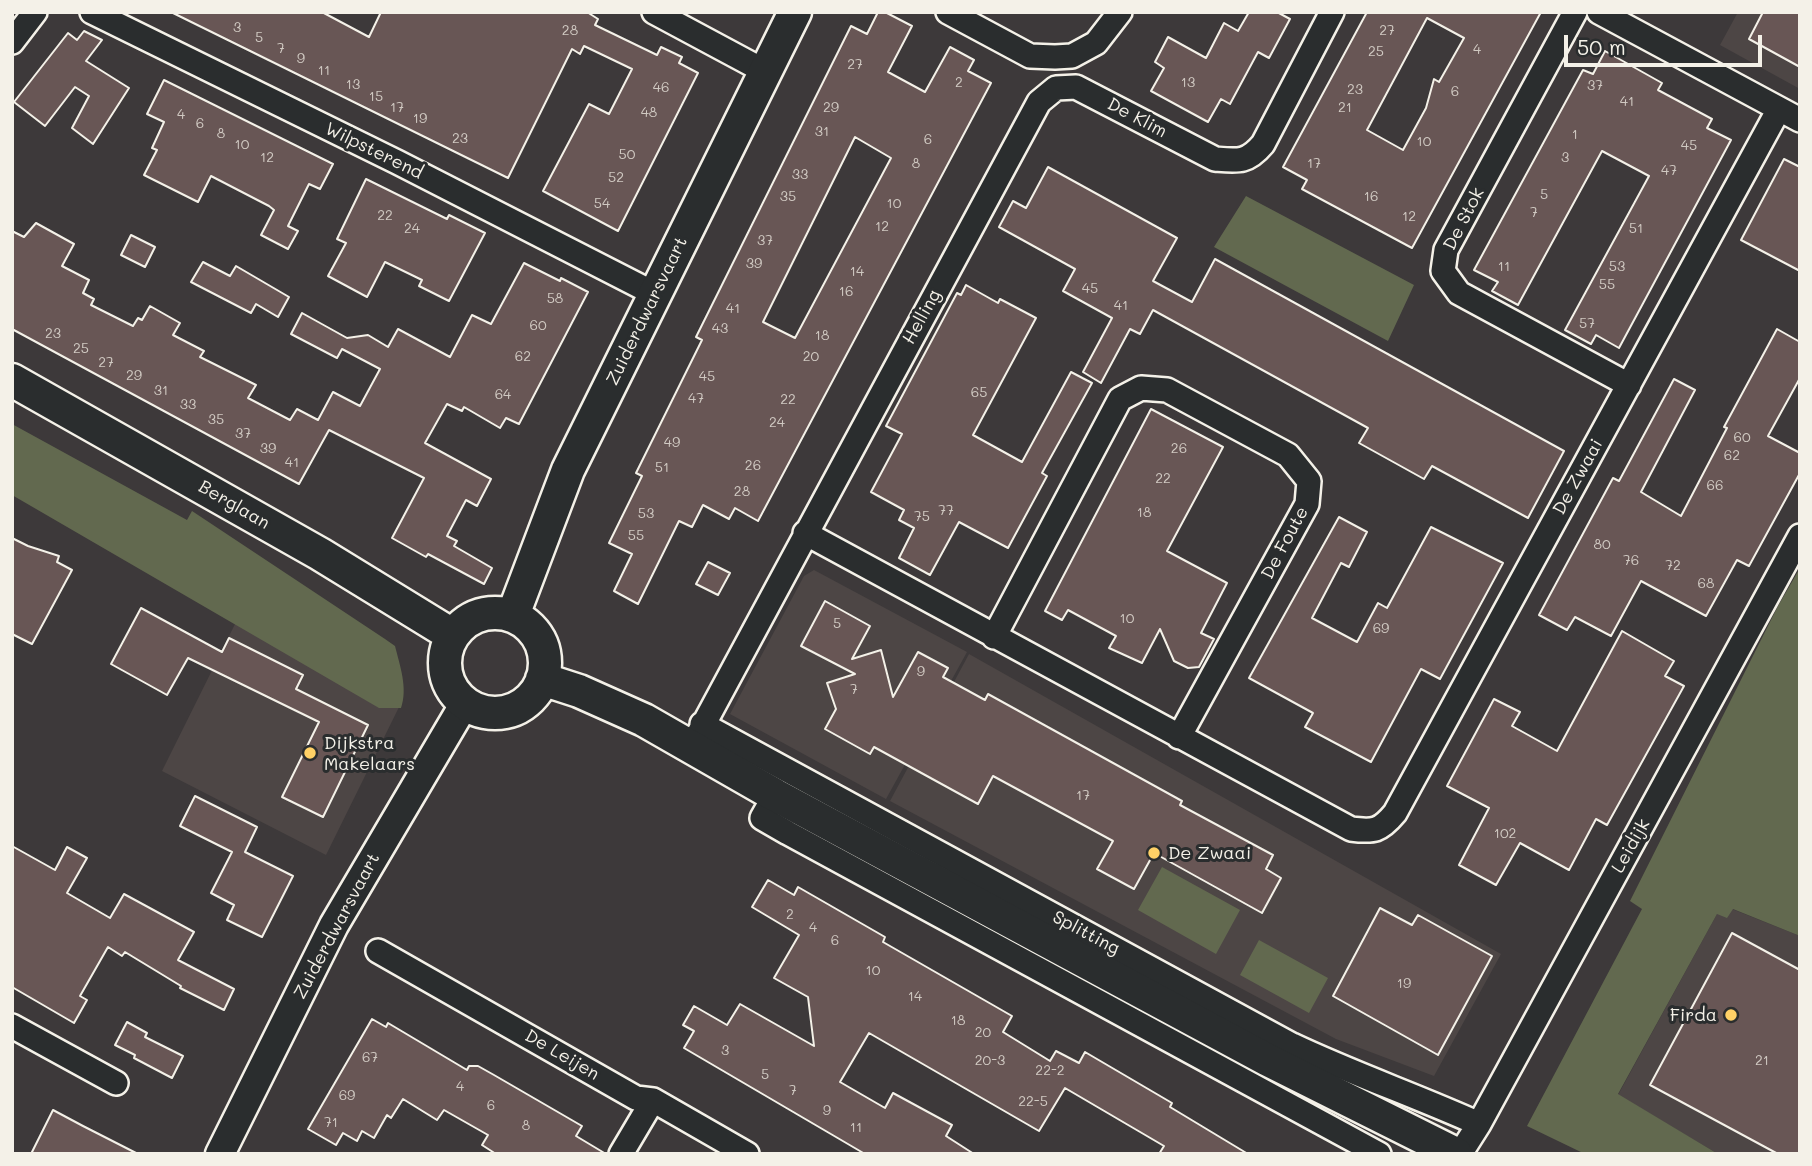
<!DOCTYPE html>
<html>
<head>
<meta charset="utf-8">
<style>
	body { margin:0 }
	#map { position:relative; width:1812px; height:1166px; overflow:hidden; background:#3d393a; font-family:Mali,sans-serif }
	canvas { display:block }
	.frame { position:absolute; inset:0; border:14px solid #f4f1e8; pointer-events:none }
	.scale { position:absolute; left:1564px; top:35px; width:198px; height:32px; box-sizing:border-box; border:4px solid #f4f1e8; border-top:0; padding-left:9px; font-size:21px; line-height:24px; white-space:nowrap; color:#f4f1e8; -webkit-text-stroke:5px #2a2d2e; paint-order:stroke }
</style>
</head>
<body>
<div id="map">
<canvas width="1812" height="1166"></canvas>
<div class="frame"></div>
<div class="scale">50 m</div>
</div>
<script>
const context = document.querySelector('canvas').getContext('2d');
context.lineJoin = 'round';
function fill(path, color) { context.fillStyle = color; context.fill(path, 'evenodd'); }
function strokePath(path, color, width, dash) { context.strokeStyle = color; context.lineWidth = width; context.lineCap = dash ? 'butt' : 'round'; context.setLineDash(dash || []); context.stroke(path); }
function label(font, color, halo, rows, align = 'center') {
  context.font = font + ' Mali,sans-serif'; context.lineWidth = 6; context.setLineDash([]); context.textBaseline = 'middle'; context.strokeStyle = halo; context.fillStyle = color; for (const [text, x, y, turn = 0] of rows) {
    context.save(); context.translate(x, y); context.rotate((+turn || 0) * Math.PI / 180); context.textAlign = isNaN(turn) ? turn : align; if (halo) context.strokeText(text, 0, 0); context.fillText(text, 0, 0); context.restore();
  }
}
fill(new Path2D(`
	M1738 12H1800V89L1720 45Z
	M814 570 967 652 886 799 730 714 804 576Z
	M241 612 402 701 326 855 162 771Z
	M969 654 1501 954 1434 1076 1336 1039 890 801Z
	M1732 909 1800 936V1154H1718L1618 1095 1717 914Z`), '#4d4645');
fill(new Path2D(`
	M1246 196 1414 285 1388 341 1214 247Z
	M12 424 187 520 192 511 385 639 395 646C400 666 408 688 401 708H379L12 495Z
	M1800 568V936L1733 909 1727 918 1717 914 1618 1094 1718 1154H1585L1527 1126 1642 909 1630 901 1778 606Z
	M1162 867 1240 910 1216 954 1138 910Z
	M1259 940 1328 978 1309 1013 1240 975Z`), '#62694f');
const building = new Path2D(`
	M171 12H322L369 37 381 12H587L598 19 595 25 657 55 661 47 682 57 679 63 698 73 618 231 543 191 589 104 609 114 632 69 584 46 580 54 572 49 508 178Z
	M878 12H885L912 26 888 72 925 92 950 47 974 60 968 71 991 83 758 521 735 508 729 519 703 505 692 527 679 521 638 604 614 591 632 554 609 543 642 476 636 473 702 340 696 337 851 26 867 34ZM855 137 891 158 795 338 763 322Z
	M1249 12H1277L1290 19 1269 58 1258 52 1230 104 1221 99 1208 122 1151 91 1164 68 1155 62 1168 37 1206 58 1224 23 1238 31Z
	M1367 12H1541L1412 248 1302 189 1307 180 1283 167ZM1427 18 1464 38 1439 82 1434 79 1426 108 1403 150 1367 130Z
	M1763 12H1800V67L1749 39Z
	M84 31 102 40 86 61 129 88 93 144 72 128 89 96 75 87 45 126 14 102 68 33 77 40Z
	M1605 51 1662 83 1658 90 1712 119 1707 128 1731 140 1619 348 1596 335 1591 344 1565 330 1649 176 1602 151 1518 305 1492 291 1498 282 1474 270 1583 70 1593 74Z
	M164 80 333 164 320 189 309 184 288 226 298 231 288 249 261 235 274 210 269 206 211 176 198 202 144 175 157 150 152 148 164 122 147 114Z
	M1784 159 1800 167V271L1741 240Z
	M1048 167 1177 238 1153 281 1192 302 1215 259 1564 451 1528 518 1432 466 1424 479 1359 443 1368 428 1153 310 1140 334 1130 329 1101 383 1083 372 1112 318 1063 291 1075 269 999 227 1013 201 1026 208Z
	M366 179 447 219 449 215 485 233 449 301 419 286 422 280 385 262 367 297 328 276 346 243 337 239Z
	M36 223 74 244 62 266 89 280 83 293 94 299 91 305 133 326 138 318 142 320 150 306 180 323 173 335 204 351 200 357 256 385 248 398 290 420 297 409 318 420 333 392 360 406 380 369 342 349 337 358 291 334 302 313 347 338 368 335 388 347 398 329 450 357 472 315 491 324 524 263 560 281 561 278 588 292 519 424 506 418 500 428 464 407 462 411 447 404 425 443 491 479 477 506 466 500 447 536 457 541 454 546 492 568 484 584 428 554 426 557 392 538 424 478 329 430 299 484 12 329V231L24 237Z
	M131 235 155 247 145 267 121 255Z
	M203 262 230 276 236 266 289 297 278 317 256 304 251 313 191 282Z
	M966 285 998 303 1000 299 1036 318 973 435 1022 462 1071 372 1092 383 1042 473 1047 476 1008 548 959 522 930 575 899 558 914 528 899 520 904 510 871 492 902 434 886 426 957 293 961 295Z
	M1777 329 1800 342V378L1768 436 1800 453V473L1749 566 1737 560 1706 616 1641 581 1611 636 1575 617 1567 630 1539 615 1613 478 1619 481 1674 379 1695 390 1641 492 1681 516 1727 428 1724 427Z
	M1151 409 1223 447 1167 551 1227 583 1201 633 1214 639 1199 667 1188 668 1174 661 1160 629 1142 663 1109 648 1116 636 1068 610 1062 620 1045 611Z
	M1339 517 1367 532 1349 567 1341 563 1312 618 1357 642 1378 603 1387 608 1431 527 1503 563 1440 679 1421 669 1371 762 1305 727 1313 713 1249 678Z
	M12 538 28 546 59 556 57 562 72 570 32 644 12 634Z
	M708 562 730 573 718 595 696 584Z
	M825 601 870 626 852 659 881 650 893 697 918 652 948 668 943 677 985 700 988 694 1182 801 1180 805 1273 855 1266 869 1281 878 1262 913 1154 853 1134 889 1097 869 1113 841 993 776 978 804 874 747 870 754 825 729 836 709 827 683 855 674 801 646Z
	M141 608 222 652 229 638 303 675 296 689 368 725 323 817 282 797 319 722 188 658 167 695 111 664Z
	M1622 631 1674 661 1665 676 1684 686 1607 825 1596 819 1569 870 1520 843 1496 885 1459 865 1489 808 1447 786 1494 699 1520 712 1512 726 1557 751Z
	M195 796 257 827 245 852 293 876 262 937 227 920 234 905 211 893 232 852 180 826Z
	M12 846 55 870 67 847 87 858 67 893 110 918 124 894 194 932 178 960 234 989 224 1010 180 988 181 986 125 952 122 956 108 947 80 996 87 1000 74 1023 12 987Z
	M768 880 794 895 798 887 885 937 883 942 1012 1016 1003 1032 1050 1061 1056 1051 1079 1063 1085 1052 1172 1103 1170 1107 1248 1154H1159L1164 1146 1065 1088 1039 1131 869 1033 840 1082 885 1108 893 1093 952 1125 946 1136 974 1154H865L684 1048 694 1031 683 1025 694 1006 727 1025 740 1004 814 1046 808 997 774 978 799 935 752 907Z
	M1380 908 1412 925 1418 915 1492 956 1438 1055 1333 996Z
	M1732 933 1800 970V1154H1778L1650 1085Z
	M372 1019 386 1027 388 1023 467 1070 469 1066H478L494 1075 582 1126 576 1136 606 1154H496L482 1145 488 1135 444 1110 437 1120 403 1099 391 1118 387 1115 374 1138 362 1131 357 1141 343 1133 336 1145 308 1129Z
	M127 1022 147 1033 145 1037 183 1056 172 1078 134 1058 135 1055 115 1045Z
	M53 1110 83 1126 138 1154H31Z`);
fill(building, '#685655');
strokePath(building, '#f4f1e8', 2);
const minor = new Path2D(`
	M92 12 397 162 655 294
	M654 12 766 72
	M948 12 1030 56 1055 57 1072 56 1096 43 1120 12
	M1575 12 1446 250 1443 271 1459 293 1629 385
	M1599 12 1800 120
	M12 42 35 12
	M805 533 1351 829C1374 832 1380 831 1395 813L1779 109
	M994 637 1120 399 1141 388 1167 390 1288 455 1309 481 1307 504 1179 737
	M702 724 1292 1045C1353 1074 1417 1096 1479 1124
	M692 746 1039 102 1056 88 1076 87 1215 159C1238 161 1247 163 1263 144L1332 12
	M775 795 762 818 788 833 1379 1154
	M378 951 636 1098 653 1100 747 1154
	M12 1026 116 1083
	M621 1154 653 1100
	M1460 1154 1479 1124 1800 536`);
const tertiary = new Path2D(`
	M220 1154 334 925 465 703`);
const secondary = new Path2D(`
	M12 380 320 554 452 635
	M445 663a50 50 0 1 1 100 0a50 50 0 1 1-100 0Z
	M513 615 568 470 795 12
	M542 679 579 691 644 720 775 795 1266 1059 1456 1154`);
strokePath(minor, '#f4f1e8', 28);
strokePath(tertiary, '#f4f1e8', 33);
strokePath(secondary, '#f4f1e8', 37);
strokePath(minor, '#2a2d2e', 23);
strokePath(tertiary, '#2a2d2e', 28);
strokePath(secondary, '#2a2d2e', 32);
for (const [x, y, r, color] of [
	[310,753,7,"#ffd166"],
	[1154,853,7,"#ffd166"],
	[1731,1015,7,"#ffd166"]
]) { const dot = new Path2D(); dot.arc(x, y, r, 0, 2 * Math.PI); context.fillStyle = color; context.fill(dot); strokePath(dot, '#2a2d2e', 2.5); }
label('14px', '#d1cac3', null, [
	["3",237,28],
	["28",570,31],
	["27",1387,31],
	["5",259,38],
	["7",281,49],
	["4",1477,50],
	["25",1376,52],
	["9",301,59],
	["27",855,65],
	["11",324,71],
	["2",959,83],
	["13",1188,83],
	["13",353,85],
	["37",1595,86],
	["46",661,88],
	["23",1355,90],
	["6",1455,92],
	["15",376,97],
	["41",1627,102],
	["17",397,108],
	["29",831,108],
	["21",1345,108],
	["48",649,113],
	["4",181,115],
	["19",420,119],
	["6",200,124],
	["31",822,132],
	["8",221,134],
	["1",1575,135],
	["23",460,139],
	["6",928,140],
	["10",1424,142],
	["10",242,145],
	["45",1689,146],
	["50",627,155],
	["12",267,158],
	["3",1565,158],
	["8",916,164],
	["17",1314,164],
	["47",1669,171],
	["33",800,175],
	["52",616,178],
	["5",1544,195],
	["35",788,197],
	["16",1371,197],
	["54",602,204],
	["10",894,204],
	["7",1534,213],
	["22",385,216],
	["12",1409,217],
	["12",882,227],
	["24",412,229],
	["51",1636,229],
	["37",765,241],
	["39",754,264],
	["11",1504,267],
	["53",1617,267],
	["14",857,272],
	["55",1607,285],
	["45",1090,289],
	["16",846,292],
	["58",555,299],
	["41",1121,306],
	["41",733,309],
	["57",1587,324],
	["60",538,326],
	["43",720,329],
	["23",53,334],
	["18",822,336],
	["25",81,349],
	["62",523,357],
	["20",811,357],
	["27",106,363],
	["29",134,376],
	["45",707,377],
	["31",161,391],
	["65",979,393],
	["64",503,395],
	["47",696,399],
	["22",788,400],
	["33",188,405],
	["35",216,420],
	["24",777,423],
	["37",243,434],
	["60",1742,438],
	["49",672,443],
	["39",268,449],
	["26",1179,449],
	["62",1732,456],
	["41",292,463],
	["26",753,466],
	["51",662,468],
	["22",1163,479],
	["66",1715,486],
	["28",742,492],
	["77",946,511],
	["18",1144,513],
	["53",646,514],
	["75",922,517],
	["55",636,536],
	["80",1602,545],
	["76",1631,561],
	["72",1673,566],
	["68",1706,584],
	["10",1127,619],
	["5",837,624],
	["69",1381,629],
	["9",921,672],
	["7",854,690],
	["17",1083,796],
	["102",1505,834],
	["2",790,915],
	["4",813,928],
	["6",835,941],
	["10",873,971],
	["19",1404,984],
	["14",915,997],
	["18",958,1021],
	["20",983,1033],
	["3",725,1051],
	["67",370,1058],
	["20-3",990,1061],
	["21",1762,1061],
	["22-2",1050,1071],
	["5",765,1075],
	["4",460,1087],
	["7",793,1091],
	["69",347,1096],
	["22-5",1033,1102],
	["6",491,1106],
	["9",827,1111],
	["71",331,1123],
	["8",526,1126],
	["11",856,1128]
]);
label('18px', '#f4f1e8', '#2a2d2e', [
	["De Klim",1137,118,28],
	["Wilpsterend",374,151,26],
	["De Stok",1464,219,-63],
	["Zuiderdwarsvaart",647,311,-64],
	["Helling",922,317,-61],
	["De Zwaai",1578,477,-61],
	["Berglaan",234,505,30],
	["De Foute",1285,543,-62],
	["Leidijk",1631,846,-61],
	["Zuiderdwarsvaart",337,926,-62],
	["Splitting",1086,933,28],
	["De Leijen",562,1055,30]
]);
label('18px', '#f4f1e8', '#2a2d2e', [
	["Dijkstra",324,743],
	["Makelaars",324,764],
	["De Zwaai",1168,853],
	["Firda",1717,1015,"right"]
], 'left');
</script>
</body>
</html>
